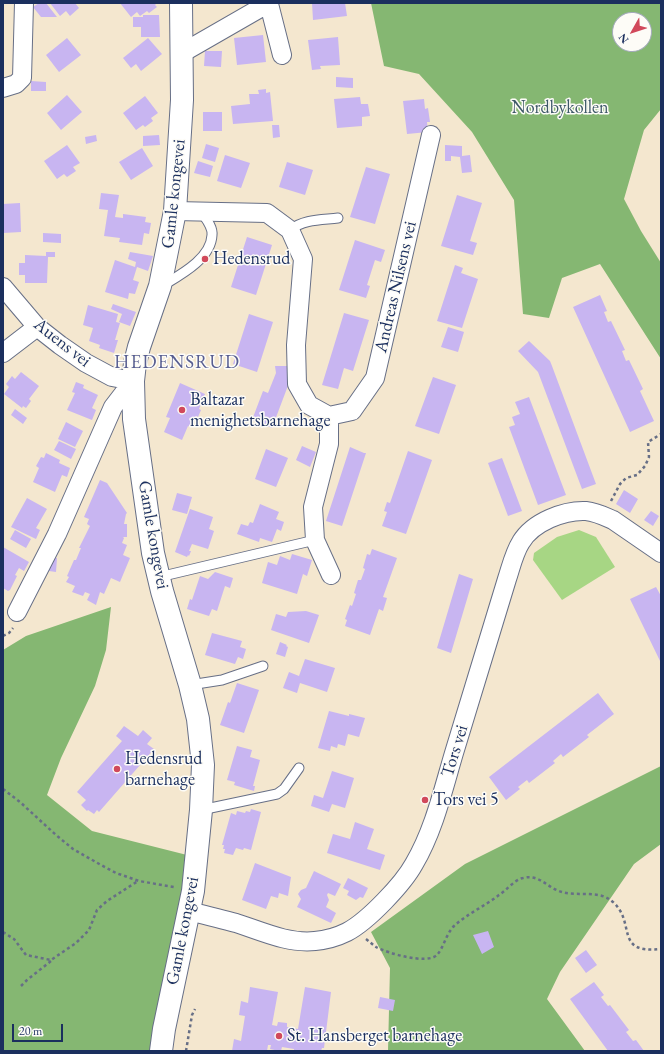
<!DOCTYPE html>
<html>
<head>
<meta charset="utf-8">
<style>
	body { margin:0 }
	#map { position:relative; width:664px; height:1054px; overflow:hidden; background:#f4e7cf; font-family:"EB Garamond",serif }
	canvas { display:block }
	.frame { position:absolute; inset:0; border:4px solid #1b2f5e; pointer-events:none }
	.north { position:absolute; left:612px; top:12px; width:40px; height:40px; box-sizing:border-box; background:#fdfcf7; border:1px solid #a3aaba; border-radius:50%; rotate:231deg; font-size:11px; font-weight:700; line-height:16px; text-align:center; color:#1b2f5e }
	.north::after { content:''; display:block; margin:auto; width:14px; height:18px; background:#d1495b; clip-path:polygon(50% 0,100% 100%,50% 72%,0 100%) }
	.scale { position:absolute; left:12px; top:1024px; width:51px; height:18px; box-sizing:border-box; border:2px solid #1b2f5e; border-top:0; padding-left:5px; font-size:12px; line-height:14px; white-space:nowrap; color:#1b2f5e; -webkit-text-stroke:3px #fdfcf7; paint-order:stroke }
</style>
</head>
<body>
<div id="map">
<canvas width="664" height="1054"></canvas>
<div class="frame"></div>
<div class="north">N</div>
<div class="scale">20 m</div>
</div>
<script>
const context = document.querySelector('canvas').getContext('2d');
context.lineJoin = 'round';
function fill(path, color) { context.fillStyle = color; context.fill(path, 'evenodd'); }
function strokePath(path, color, width, dash) { context.strokeStyle = color; context.lineWidth = width; context.lineCap = dash ? 'butt' : 'round'; context.setLineDash(dash || []); context.stroke(path); }
function label(font, color, halo, rows, align = 'center') {
  context.font = font + ' "EB Garamond",serif'; context.lineWidth = 3; context.setLineDash([]); context.textBaseline = 'middle'; context.strokeStyle = halo; context.fillStyle = color; for (const [text, x, y, turn = 0] of rows) {
    context.save(); context.translate(x, y); context.rotate((+turn || 0) * Math.PI / 180); context.textAlign = isNaN(turn) ? turn : align; if (halo) context.strokeText(text, 0, 0); context.fillText(text, 0, 0); context.restore();
  }
}
fill(new Path2D(`
	M579 530 596 537 615 567 562 600 533 560 534 553 557 537Z`), '#a7d684');
fill(new Path2D(`
	M371 3H661V109L644 130 624 199 641 231 661 263V359L600 264 562 278 549 318 523 314 514 200 472 132 419 74 384 66ZM620 20H644V44H620Z
	M111 607 106 650 95 686 61 758 47 795 92 831 187 855 185 903 157 1051H3V650L26 636Z
	M661 766V844L634 864 560 972 547 999 585 1051H388L390 968 371 932 465 864Z`), '#85b772');
fill(new Path2D(`
	M39 3H46L57 17H41L33 7Z
	M50 3H75L79 8 70 16 66 11 60 16Z
	M120 3H157L155 5 157 7 149 13 147 11 140 16 137 12 131 17Z
	M312 3H345L347 16 313 20Z
	M143 15H159L160 37H141V27H133V17H143Z
	M263 35 266 62 237 65 234 38Z
	M338 37 340 65 320 66 321 69 312 70 308 40Z
	M67 38 81 55 59 72 46 55Z
	M148 38 162 54 141 71 136 64 131 68 123 58Z
	M205 51H222L221 67 204 66Z
	M336 77 353 78V88L336 87Z
	M31 81 46 82V91H31Z
	M266 89V93L270 92 273 121 233 124 231 106 250 104 249 94H259L258 90Z
	M67 95 82 112 61 130 47 113Z
	M145 96 158 113 151 118 153 121 145 127 143 125 136 130 123 113Z
	M360 97 361 104H368L370 116 362 117V126L337 128 334 99Z
	M424 99 425 109 428 108 430 122H427L428 132 407 134 403 101Z
	M203 112H222V131H203Z
	M272 125H279L280 137 273 138Z
	M96 135 97 141 86 144 85 137Z
	M159 135 160 145 143 146V136Z
	M206 144 219 148 215 162 202 158Z
	M67 145 80 163 73 167 76 171 67 177 64 174 57 179 44 161Z
	M445 145 462 146V156L470 155 472 172 462 173 460 157 451 156V161H445Z
	M142 148 153 166 131 180 119 162Z
	M225 155 250 163 241 188 217 181Z
	M198 161 213 166 210 177 194 173Z
	M287 162 313 170 305 195 279 187Z
	M366 167 390 174 375 224 350 217Z
	M101 193 119 195 115 217 123 218V214L146 217 145 222 151 223 149 234 144 233 142 245 119 242 120 238 104 236 108 210 99 209Z
	M457 195 482 203 470 241 477 243 473 255 441 246Z
	M20 203 21 232 3 233V204Z
	M43 233 61 234V243L43 242Z
	M247 237 272 245 256 295 231 287Z
	M355 240 385 250 381 262 375 260 367 285 370 286 366 298 339 290Z
	M46 252H55V257H48L47 283H25V275H19V263H25V255L46 256Z
	M130 252 153 256 148 271 137 267 133 280 139 282 135 294 129 293 128 299 105 292 115 260 135 267 136 262 128 259Z
	M455 265 463 268 461 273 478 279 462 328 437 321Z
	M600 295 607 311 604 312 608 322 611 321 625 350 622 351 626 361 629 360 643 389 640 391 654 421 630 432 573 307Z
	M113 304 136 312 130 326 119 322 122 314 111 309Z
	M88 305 118 314 116 322 120 323 115 340H118L114 353 99 348 100 345 89 341 93 328 83 325Z
	M344 313 369 320 353 371 344 368 338 389 322 385Z
	M249 314 273 322 257 372 233 364Z
	M448 327 464 332 458 352 441 347Z
	M529 341 550 361 552 366 596 484 582 489 538 372 518 351Z
	M275 366H287L289 383 272 428 252 420 263 391 268 393 276 373Z
	M21 372 39 386 29 399 31 401 26 408 23 406 22 408 4 394 9 387 6 384 12 376 15 379Z
	M433 377 456 385 439 434 415 426Z
	M76 382 84 385 83 388 98 395 92 408 96 410 92 420 67 410 75 393 72 392Z
	M180 383 205 394 199 409 201 410 198 417 196 416 191 427 188 426 182 440 164 432 170 418 166 417Z
	M529 397 566 495 538 505 509 427 515 425 512 417 520 414 515 402Z
	M15 409 27 418 23 424 11 415Z
	M66 422 83 431 75 447 58 439Z
	M59 441 76 449 71 459 54 450Z
	M302 446 316 452 310 467 296 460Z
	M350 447 364 453H366L342 526 326 521Z
	M266 449 288 458 276 487 255 479Z
	M408 451 432 460 406 534 382 526 387 512 384 511 387 502 390 503Z
	M46 453 60 460 59 463 70 468 67 477 62 475 55 492 33 482 39 468 36 466 41 457 44 458Z
	M502 458 522 511 508 516 488 463Z
	M100 480 107 483 127 513 126 514 124 524H127V537H123L124 538 122 543 127 545 123 555 130 558 120 582 111 578 104 594 100 592 96 605 87 600 90 594 85 592 83 596 72 592 75 586 66 582 69 577 67 576 74 560H76L81 548H79L90 526 87 524 89 519 84 517Z
	M624 490 638 499 630 513 616 504Z
	M177 493 192 497 187 514 172 510Z
	M27 498 47 509 36 528 40 530 36 539 11 527Z
	M260 504 279 512 276 519 284 522 281 531 277 529 272 542 260 538 259 542 237 534 241 524 248 526 250 522 253 523Z
	M190 509 213 517 209 529 214 531 208 549 192 544 189 551H191L189 556 188 555 187 557 175 552Z
	M651 511 659 516 653 526 644 520Z
	M15 530 31 539 26 548 10 539Z
	M3 547 29 562 24 571 19 568 15 575 17 576 10 590 8 591 3 588Z
	M372 549 397 558 383 597 387 598 383 611 379 609 370 635 345 626 347 620 345 619 350 605 352 606 356 594 354 593 358 580H361L365 569 363 568 367 554 370 555Z
	M292 554 312 560 307 576 303 574 297 594 262 583 268 562 277 565 280 556 290 560Z
	M50 557 57 558 56 572 49 571Z
	M215 572 233 578 230 588 225 586 217 611 212 609 209 616 187 609 190 599 192 600 200 576 208 579Z
	M459 574 473 579 451 653 437 648Z
	M656 587 661 596V663L630 599Z
	M306 611 319 615 309 643 271 630 276 614 286 617 288 612Z
	M212 633 242 641 240 647 246 649 243 659 238 657 235 664 205 655Z
	M280 642 287 645 286 646 288 647 285 657 276 654Z
	M305 659 335 668 327 692 300 683 297 693 283 688 289 672 299 676Z
	M237 683 259 690 244 733 220 725 228 702 230 703Z
	M598 693 614 714 587 735 589 737 563 757 561 754 553 761 555 763 529 783 527 780 518 787 520 789 506 800 489 777Z
	M329 711 349 716V714L365 718 359 737 348 734 345 746 338 744 337 748 331 746 330 751 318 748Z
	M124 726 138 736 143 730 152 738 147 744 154 749 99 812 97 810 94 814 88 810 87 811 81 805 86 800 77 792 122 741 116 736Z
	M237 746 252 750 250 757 260 760 253 786H255L254 791 234 785 235 782 227 780Z
	M332 771 354 778 345 808 332 804 329 812 311 806 314 795 323 798Z
	M251 809 261 812 251 850 244 848 243 850 236 848 233 855 224 853 225 849H223L224 845H222L231 813 236 815 237 811 245 813 246 811 250 812Z
	M355 822 374 829 367 849 385 855 380 870 327 853 333 834 350 839Z
	M255 863 291 877 288 896 279 893 278 898 271 896 266 909 242 900Z
	M314 871 341 884 335 896 328 893 327 895 329 900 326 907 336 913 331 923 297 907 301 899 298 894 301 890 306 888Z
	M348 878 368 888 363 898 360 897 356 900 347 895 349 891 343 888Z
	M488 931 494 947 482 954 473 935Z
	M586 950 597 965 586 973 575 958Z
	M594 982 604 995 601 997 608 1006 610 1005 629 1030 626 1032 633 1041 636 1040 644 1051H608L570 999Z
	M250 987 278 992 272 1025 277 1026 278 1022 287 1023V1027L298 1029 305 987 331 992 324 1048H322L321 1051H294V1049L282 1047 281 1051H279L270 1049 271 1045H268L267 1051H232L234 1039 241 1041 245 1016 239 1015 241 1001 248 1003Z
	M380 997 395 1000 393 1011 378 1008Z`), '#c8b5f1');
const service = new Path2D(`
	M290 230C304 219 321 220 338 218
	M162 286C180 275 211 259 212 235 213 227 206 219 202 213
	M159 577 315 540
	M190 685 222 680 263 666
	M201 810 277 794 284 789 299 768`);
const minor = new Path2D(`
	M269 4 282 55
	M182 53 269 3
	M3 88 16 84 22 78 24 3
	M175 211 267 213 290 230 303 259 296 345 297 384 309 405 329 416 352 411 375 378 431 135
	M3 287 37 327 60 345 86 363 112 377 133 381 113 407 57 534 17 612
	M3 353 37 327
	M329 416V444L313 507 315 540 331 575
	M189 911C205 915 221 919 236 923 261 931 288 944 315 941 326 940 337 937 347 932 368 921 403 884 414 864 434 830 443 790 454 753 472 695 489 637 507 579 511 567 514 553 521 542 533 522 564 510 586 511 596 512 604 516 613 520L661 553`);
const secondary = new Path2D(`
	M161 1051 164 1029 193 891 201 810 203 765 198 719 190 685 162 591 153 553 134 419 133 381 135 363 139 347 160 286 175 211 182 100 181 3`);
strokePath(service, '#676f86', 11);
strokePath(minor, '#676f86', 20);
strokePath(secondary, '#676f86', 24);
strokePath(new Path2D(`
	M611 501 620 484 626 478 637 475 645 466 649 457 648 442 661 434
	M3 636 9 633 13 628
	M3 789 20 802 56 835 73 849 101 865 116 873 139 881 174 887
	M3 932 14 939 26 955 51 960 76 943 89 930 97 910 107 901 138 881
	M366 939C370 942 373 945 376 947 387 953 427 965 437 955 444 947 446 934 454 926 467 914 485 906 499 895 507 890 514 880 523 878 539 874 547 887 559 891 577 898 599 888 614 903 636 924 614 954 661 949
	M21 986 27 980 51 961
	M186 1051 192 1015 195 1009`), '#676f86', 2.5, [3, 3]);
strokePath(service, '#fff', 9);
strokePath(minor, '#fff', 18);
strokePath(secondary, '#fff', 22);
for (const [x, y, r, color] of [
	[205,259,4,"#d1495b"],
	[182,410,4,"#d1495b"],
	[117,769,4,"#d1495b"],
	[425,800,4,"#d1495b"],
	[279,1036,4,"#d1495b"]
]) { const dot = new Path2D(); dot.arc(x, y, r, 0, 2 * Math.PI); context.fillStyle = color; context.fill(dot); strokePath(dot, '#fdfcf7', 1.5); }
label('18px', '#3e5968', '#fdfcf7', [
	["Nordbykollen",560,108]
]);
label('18px', '#1b2f5e', '#fdfcf7', [
	["Gamle kongevei",174,194,-84],
	["Andreas Nilsens vei",396,287,-77],
	["Auens vei",62,343,38],
	["Gamle kongevei",153,535,80],
	["Tors vei",455,751,-73],
	["Gamle kongevei",183,931,-79]
]);
label('18px', '#1b2f5e', '#fdfcf7', [
	["Hedensrud",213,259],
	["Baltazar",190,400],
	["menighetsbarnehage",190,421],
	["Hedensrud",125,759],
	["barnehage",125,780],
	["Tors vei 5",433,800],
	["St. Hansberget barnehage",287,1036]
], 'left');
context.letterSpacing = '1px';
label('19px', '#585e91', '#fdfcf7', [
	["HEDENSRUD",177,363]
]);
context.letterSpacing = '0px';
</script>
</body>
</html>
